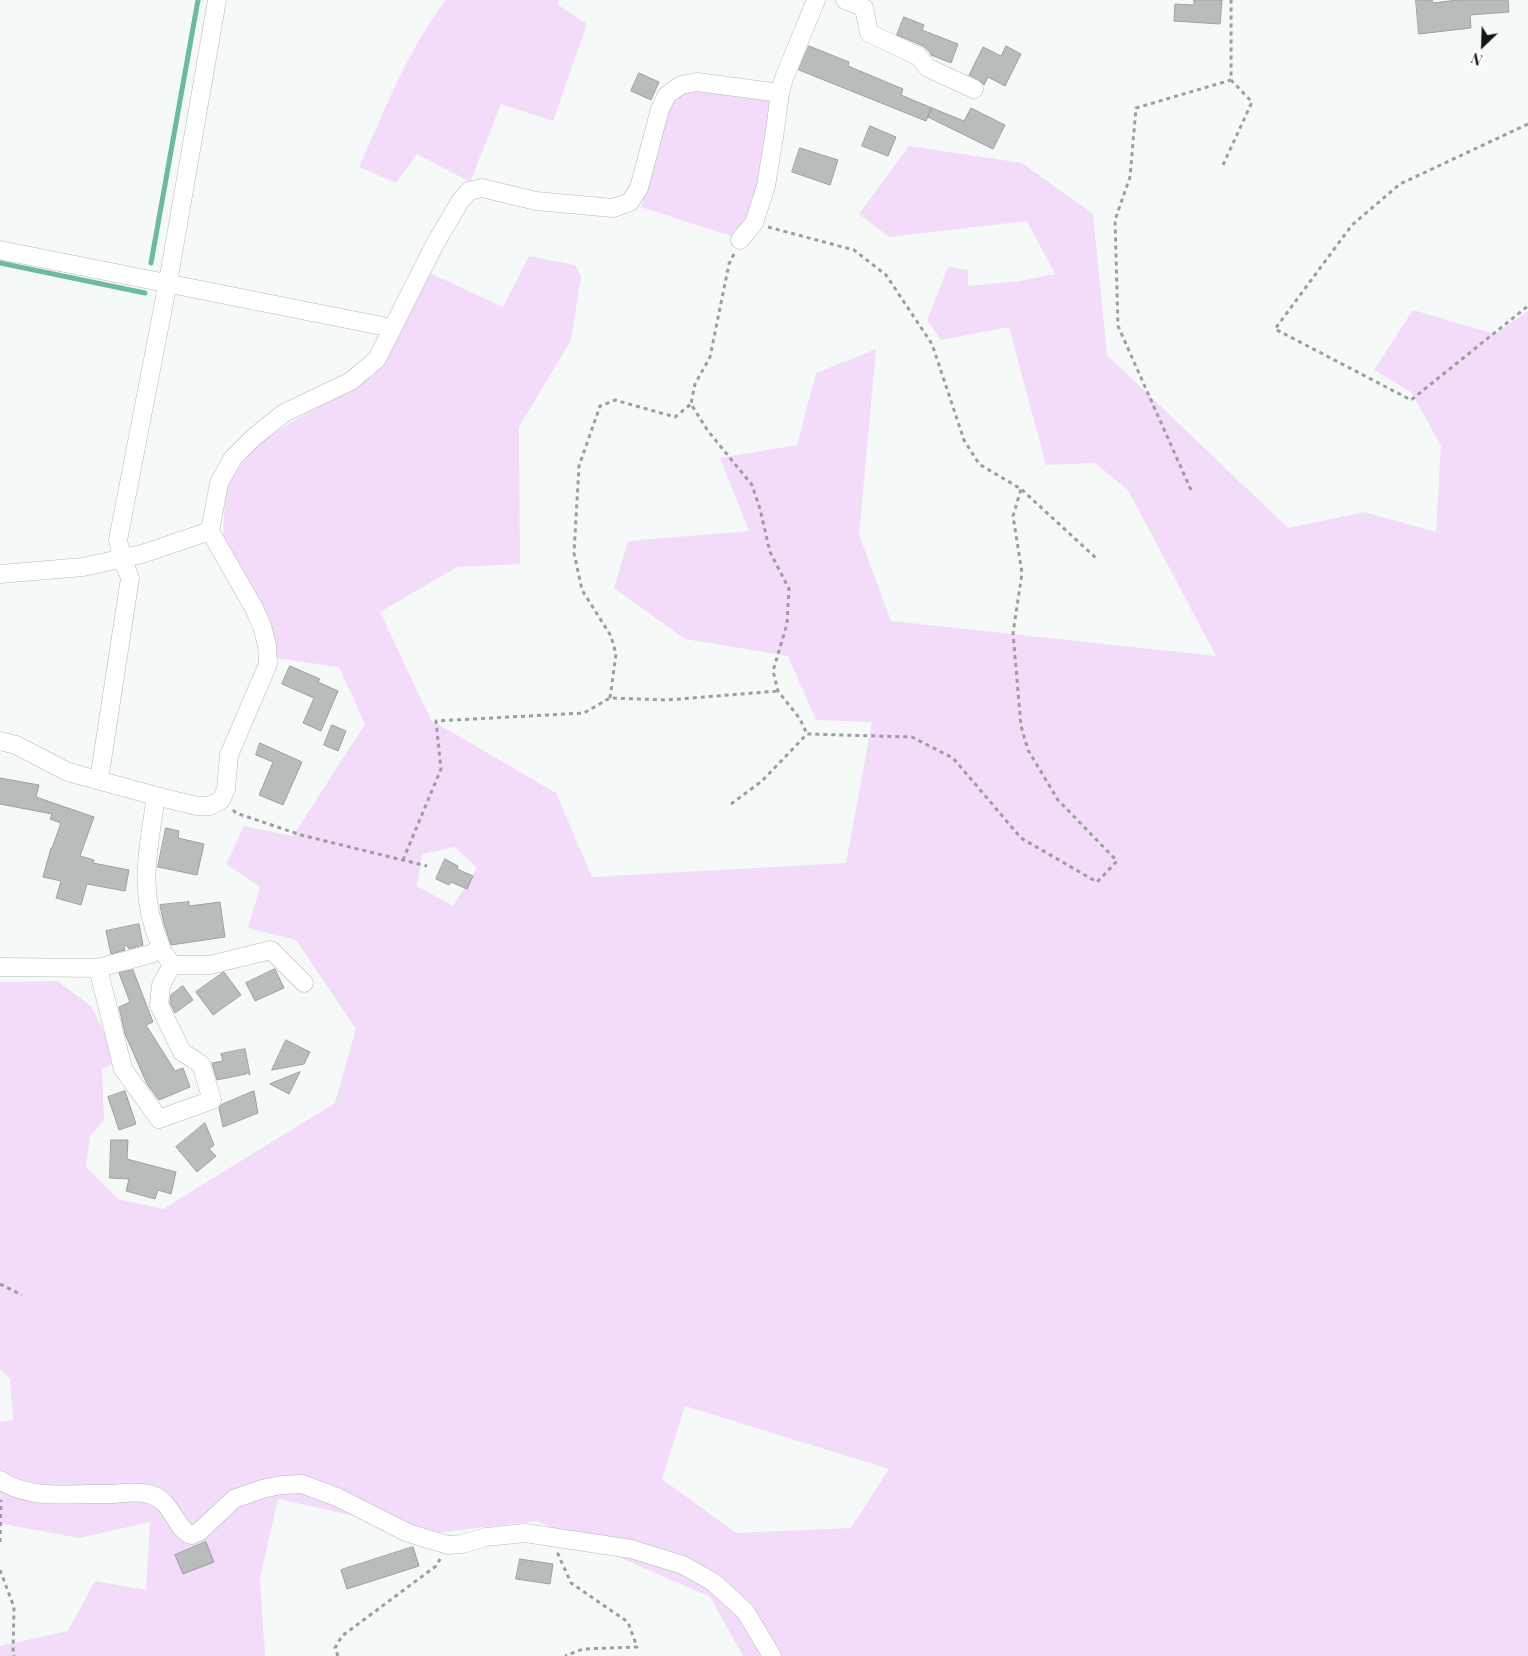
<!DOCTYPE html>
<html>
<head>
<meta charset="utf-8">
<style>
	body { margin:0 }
	#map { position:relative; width:1528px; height:1656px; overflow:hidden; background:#f5f9f8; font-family:"Playfair Display",serif }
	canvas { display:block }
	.north { position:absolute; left:1458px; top:20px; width:50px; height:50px; -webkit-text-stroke:4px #fff; paint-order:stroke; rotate:204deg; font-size:14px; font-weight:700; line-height:20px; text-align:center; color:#131514 }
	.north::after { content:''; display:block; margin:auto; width:18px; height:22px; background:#131514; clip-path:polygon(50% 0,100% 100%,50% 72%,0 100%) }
</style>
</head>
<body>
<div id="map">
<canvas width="1528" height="1656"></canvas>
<div class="north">N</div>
</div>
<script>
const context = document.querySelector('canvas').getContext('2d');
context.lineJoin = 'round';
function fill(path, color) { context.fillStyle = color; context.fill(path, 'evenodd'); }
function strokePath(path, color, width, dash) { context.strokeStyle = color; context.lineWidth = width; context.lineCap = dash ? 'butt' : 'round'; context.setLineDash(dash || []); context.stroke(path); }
fill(new Path2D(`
	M446 0H559L558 5 587 24 553 121 501 104 470 182 417 154 396 183 359 167C385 110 408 49 446 0Z
	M687 88 775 98 753 215 734 237 641 207 667 107Z
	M909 146 1022 163 1093 214 1107 355 1288 528 1364 512 1436 532 1441 446 1411 392 1374 370 1413 310 1495 334 1528 311V1656H743L710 1597 537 1521 434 1533 278 1499 260 1578 265 1656H0V1646L68 1631 95 1581 146 1590 150 1522 79 1538 3 1524 0 1529V1422L13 1420 10 1379 0 1369V982L57 981 91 1006 119 1061 102 1069 104 1120 90 1136 86 1167 118 1199 163 1209 335 1103 356 1029 296 940 248 928 260 887 226 864 244 826 293 836 365 724 339 667 275 658 262 605 223 543 225 487 256 445 290 423 373 376 392 350 430 273 503 307 529 256 575 265 581 276 571 340 519 427 520 564 457 567 380 612 431 720 556 793 592 877 846 863 872 722 816 720 788 656 685 639 614 588 628 541 749 531 720 458 797 445 816 373 876 349 859 535 891 621 1216 656 1128 490 1095 463 1046 465 1009 327 941 340 927 320 948 267 968 270V286L1020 281 1055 274 1027 221 889 237 859 214ZM455 847 477 868 453 906 417 886 422 854ZM685 1406 889 1469 851 1528 736 1533 662 1479Z`), '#f2dcfa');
strokePath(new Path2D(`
	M0 263 145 293
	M151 263 198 0`), '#6eb9a5', 5);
const building = new Path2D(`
	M1194 0H1222L1220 24 1174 21 1175 4 1194 5Z
	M1416 0H1432L1433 3 1458 0H1508L1509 12 1470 15 1471 28 1419 34Z
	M904 17 924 25 922 30 958 44 951 63 931 55 930 52 923 46 897 35Z
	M809 46 849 62 848 66 903 89 901 95 932 108 926 121 799 70Z
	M1006 46 1021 54 1005 86 988 77 984 85 979 80 969 75 983 47 1001 56Z
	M639 73 659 82 651 100 631 91Z
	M932 108 964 121 971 108 1005 125 993 149 928 117Z
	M870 126 896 137 888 156 862 146Z
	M800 148 838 160 830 185 792 172Z
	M290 666 320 679 318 682 338 691 321 731 303 723 314 698 282 684Z
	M332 725 346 731 338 751 324 745Z
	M260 743 302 762 283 805 259 795 273 762 256 755Z
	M0 778 39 785 36 797 94 817 80 856 94 860 93 863 129 870 125 891 87 884 81 905 56 898 61 881 43 877 51 848H52L61 823 50 819 52 814 0 804Z
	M166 828 179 831 178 838 204 844 197 875 158 867Z
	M445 859 458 866 457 869 473 876 467 889 451 882 449 885 436 879Z
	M189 902V906L220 902 225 937 171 945 164 924 160 905Z
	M139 924 143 945 129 949 126 945 124 947 125 950 111 954 106 931Z
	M275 969 284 988 255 1001 246 983Z
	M133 970 153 1022 146 1025 175 1071 183 1068 190 1087 159 1100 147 1084 125 1034 119 1007 130 1002 119 973Z
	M224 972 241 995 213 1015 196 992Z
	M183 986 193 1000 175 1013 170 1003 171 995Z
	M286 1040 310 1052 304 1064 272 1070Z
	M245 1049 250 1075 246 1072V1074L217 1080 212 1063 223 1061 221 1054Z
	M300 1072 289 1094 270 1084Z
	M125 1091 136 1124 119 1130 108 1097Z
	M254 1091 258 1113 223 1127 219 1108 221 1105Z
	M205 1123 214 1145 209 1149 216 1156 197 1172 176 1147Z
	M111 1140H128L127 1159 176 1172 171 1194 158 1190 155 1199 126 1191 129 1179 110 1178Z
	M206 1542 214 1562 183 1574 175 1555Z
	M413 1547 419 1566 347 1589 341 1570Z
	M520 1559 553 1564 550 1584 516 1579Z`);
fill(building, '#b8bcbb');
strokePath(building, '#9ca09f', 1);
const minor = new Path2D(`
	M845 0 864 8 869 33 918 56 928 68 974 89
	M740 240 754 223 766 186 774 137 780 93 784 78 816 0
	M0 250 392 328
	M0 574 83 567 142 554 210 531
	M0 741 16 745 68 772 156 796 197 806H210L221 800 226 789 229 755 268 664 267 645 262 626 254 608 210 531 219 483 233 458 254 437 284 413 351 381 377 359 436 242 461 200 469 191 482 188 536 201 613 208 630 202 639 188 660 109 667 95 681 85 697 82 780 93
	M99 780 130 578 122 558 118 540 168 282 217 0
	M166 956 172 965H210L271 950 304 983
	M0 967 98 968 151 954 161 947C137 892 148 852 156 796
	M98 968 123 1069 159 1119 212 1100 201 1064 182 1052 159 1005 161 985 172 965
	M0 1480C25 1497 57 1495 86 1494 95 1494 104 1494 113 1494 124 1493 137 1491 148 1494 172 1498 174 1528 191 1535L199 1532 234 1499 262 1489 281 1485 302 1484 337 1497 408 1533 448 1545 462 1544 486 1537 525 1533 631 1549 683 1565 713 1582 745 1611 772 1656`);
strokePath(minor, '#b4b8b6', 19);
strokePath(new Path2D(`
	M1528 124 1400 184 1352 225 1275 329 1411 400 1528 306
	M1223 165 1252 102 1231 80
	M768 227 854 250 886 275 932 344 964 440 979 464 1021 489 1096 558
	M734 254 729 264 710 357 695 384 691 404 708 431 752 485 760 509 770 552 789 589 787 624 773 671 778 691 800 719 807 734
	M1191 490 1118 326 1115 220 1130 177 1136 108 1231 80V0
	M610 698 616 654 611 636 582 590 574 553 579 466 600 406 615 400 675 417 691 404
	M731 804 762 781 807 734 912 737 953 758 1021 838 1097 882 1117 861 1058 800 1028 750 1021 726 1013 633 1022 573 1013 516 1021 489
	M233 810 236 813 301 835 427 866
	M403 860 441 769 436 721 584 713 610 698 667 700 778 691
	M0 1284 22 1295
	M0 1542 1 1500
	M559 1553 558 1554 571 1583 628 1622 637 1647 583 1649 565 1656
	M0 1570 14 1607 13 1653 14 1656
	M338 1656 335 1648 342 1636 436 1566 440 1559`), '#9b9e9d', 3, [4, 4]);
strokePath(minor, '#fff', 18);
</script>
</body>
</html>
